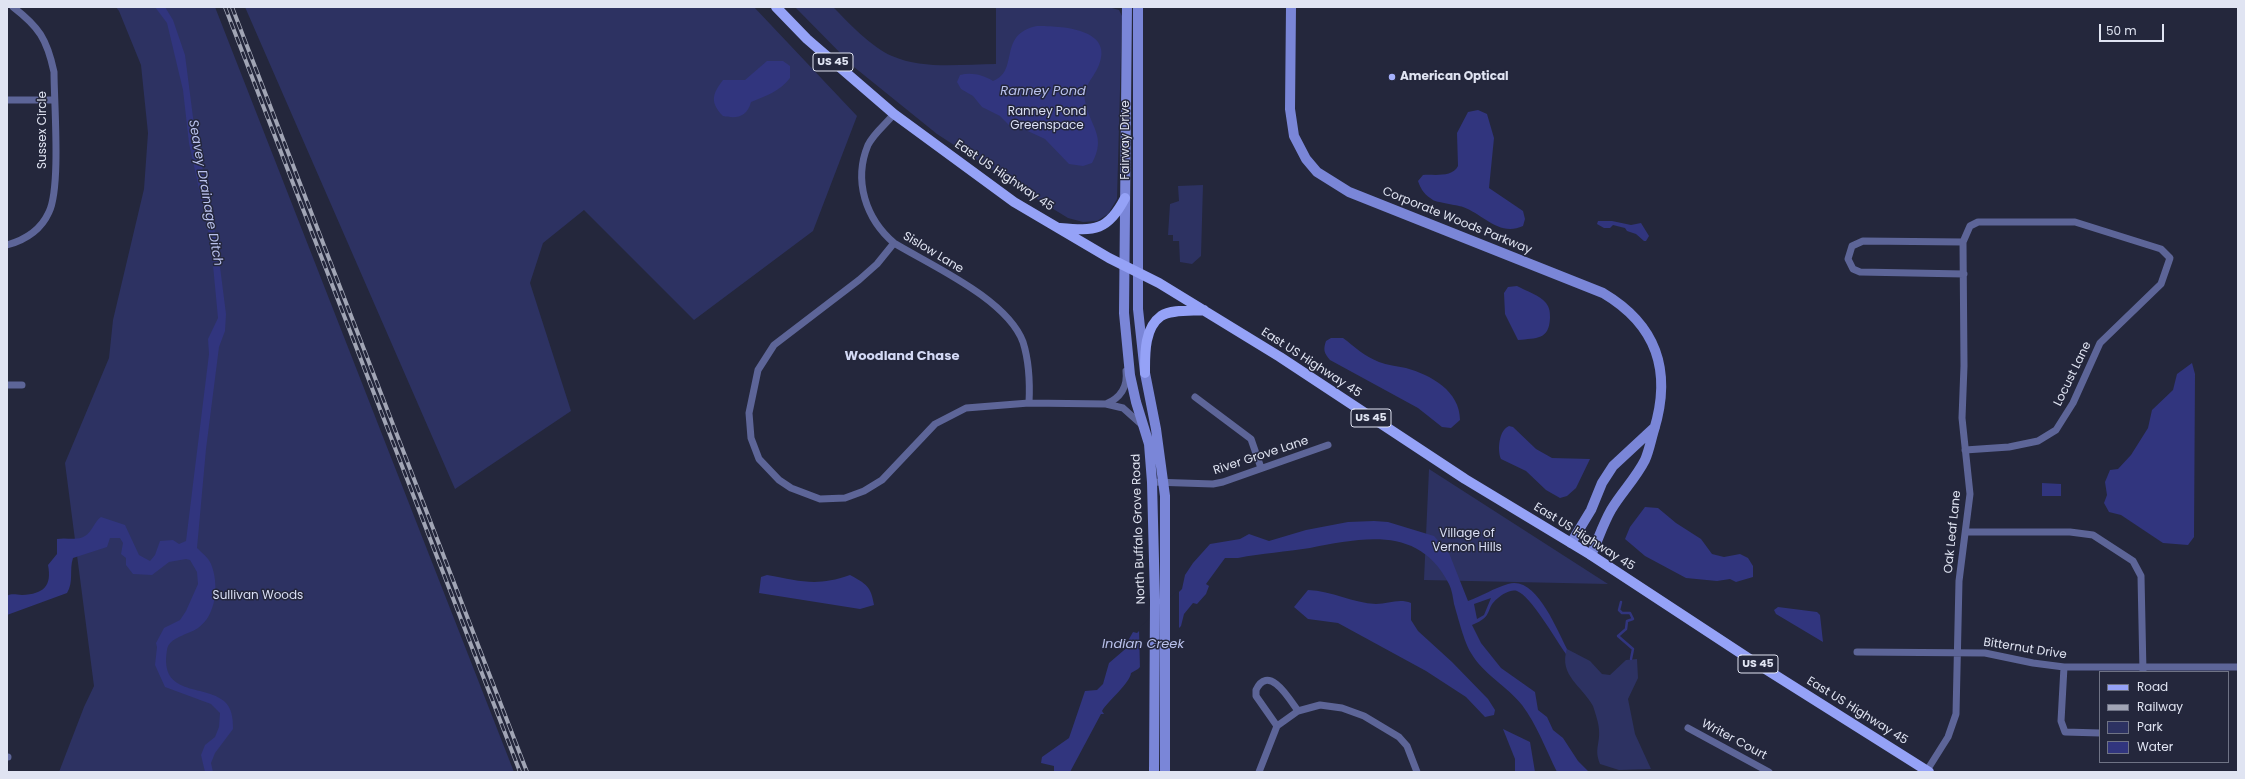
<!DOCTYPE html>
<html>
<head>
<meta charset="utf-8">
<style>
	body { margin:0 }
	#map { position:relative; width:2245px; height:779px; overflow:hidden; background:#24273c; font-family:Poppins,sans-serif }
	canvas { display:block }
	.frame { position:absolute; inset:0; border:8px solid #e0e4f2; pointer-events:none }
	.legend { position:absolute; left:2099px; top:671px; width:130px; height:92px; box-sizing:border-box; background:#24273c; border:1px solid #6f7385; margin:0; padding:5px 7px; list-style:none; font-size:12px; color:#e0e4f2 }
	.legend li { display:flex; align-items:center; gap:8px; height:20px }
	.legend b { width:20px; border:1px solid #6f7385 }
	.scale { position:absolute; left:2099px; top:24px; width:65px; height:18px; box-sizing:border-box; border:2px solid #e0e4f2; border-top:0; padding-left:5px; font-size:12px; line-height:14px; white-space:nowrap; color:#e0e4f2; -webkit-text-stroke:3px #24273c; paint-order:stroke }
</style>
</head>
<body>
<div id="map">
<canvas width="2245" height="779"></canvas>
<div class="frame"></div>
<ul class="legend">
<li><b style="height:5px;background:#95a2f7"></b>Road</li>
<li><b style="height:5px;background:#a1a5b5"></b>Railway</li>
<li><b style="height:11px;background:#2d3262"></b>Park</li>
<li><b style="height:11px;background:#31357e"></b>Water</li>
</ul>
<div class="scale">50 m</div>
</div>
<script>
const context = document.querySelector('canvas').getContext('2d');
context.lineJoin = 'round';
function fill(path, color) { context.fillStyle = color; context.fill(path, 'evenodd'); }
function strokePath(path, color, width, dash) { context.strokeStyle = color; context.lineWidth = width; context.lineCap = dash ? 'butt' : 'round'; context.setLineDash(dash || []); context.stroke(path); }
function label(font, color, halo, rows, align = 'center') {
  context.font = font + ' Poppins,sans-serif'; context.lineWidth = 3; context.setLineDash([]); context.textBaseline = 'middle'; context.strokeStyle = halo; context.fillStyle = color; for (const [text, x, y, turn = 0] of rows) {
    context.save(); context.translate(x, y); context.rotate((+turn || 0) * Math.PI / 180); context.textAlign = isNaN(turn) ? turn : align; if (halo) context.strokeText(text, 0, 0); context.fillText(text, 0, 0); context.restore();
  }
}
fill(new Path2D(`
	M116 7H215L514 772H59L84 707 94 686 65 463 109 358 113 320 144 189 148 133 141 65 119 11Z
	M245 7H754L857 116 813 231 694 320 584 210 543 243 530 283 571 411 455 489Z
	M795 7H833C849 23 871 47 892 56 924 70 963 64 996 64V7L1112 8 1119 10 1122 16 1117 199 1108 214 1097 221 1083 222 1068 218 1032 196 937 134 854 67Z
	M1203 185 1201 256 1192 264 1180 262 1179 241H1173V235H1168L1170 204 1179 201 1178 186Z
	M1429 469 1608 584 1424 580Z
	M1567 649 1590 661 1602 674 1610 675 1626 660 1637 659 1638 678 1628 699 1635 734 1651 769 1619 770 1600 764C1594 749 1600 745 1599 730 1599 724 1595 712 1593 706 1583 687 1558 675 1567 649Z`), '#2d3262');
fill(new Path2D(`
	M155 7H165L173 20 185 55 194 125 217 243 226 314 225 331 219 347 206 449 197 548C202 553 208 557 211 564 219 583 217 615 198 628 188 635 169 637 167 650 159 697 204 684 224 701 232 708 233 718 233 729L215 753 211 763 213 772H205L201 755 205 745 215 737 219 727 220 713 211 704 165 687 155 665 157 647 156 643 164 628 180 620 186 611 198 584 197 572 190 560 186 559 169 562 152 575 133 574 126 565V558L121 554 123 543 120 538H110L107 547 73 558C69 570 74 582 67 593L7 615V596C12 593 16 595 22 595 44 594 52 586 48 565L57 554V539C66 537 78 541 85 536 92 532 94 522 101 517L125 525 139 555 150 561 155 555 160 541 173 540 179 544 186 541 209 354 208 339 218 318 211 244 189 143 183 90 167 23Z
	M1037 26C1060 26 1114 28 1099 65 1094 78 1083 85 1085 101 1090 127 1107 136 1092 163L1083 166 1069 164 1045 139 1019 127 1009 125 1000 116 982 107 973 96 961 89 957 82 960 75C972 72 983 75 993 81 1020 71 997 34 1037 26Z
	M767 61H783L790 66V78C780 91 766 96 751 102 747 117 737 119 723 116 709 102 713 93 723 80H745Z
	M1478 110 1487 114 1494 138 1489 188 1523 211 1525 219 1523 226C1499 237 1483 214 1463 207 1457 205 1435 202 1433 200 1425 195 1421 190 1418 181L1423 175C1434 174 1452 178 1458 166L1457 133 1468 112Z
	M1598 221H1612L1631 225 1641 223 1649 236 1646 241H1644L1636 234 1627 231 1625 228 1613 225 1610 228H1604L1597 224Z
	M1517 286C1526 291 1540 295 1546 303 1550 308 1550 313 1550 318 1549 340 1537 338 1518 340L1505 314 1504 293 1508 287Z
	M1331 338H1343C1355 347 1364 356 1379 362 1387 365 1397 366 1406 368 1431 375 1460 391 1460 420L1451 428 1442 427 1418 408 1330 360C1324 353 1323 350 1326 341Z
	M2192 363 2195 374 2194 537 2188 545 2163 543 2121 515 2109 512 2104 503 2107 495 2105 482 2110 470 2118 469 2131 455 2148 428 2152 410 2173 390 2177 374Z
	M1509 426 1513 427 1536 449 1552 458 1590 459 1576 488 1567 496 1560 498 1546 490 1526 471 1501 459C1497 450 1499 430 1509 426Z
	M2042 483 2061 484V496H2042Z
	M1645 507 1658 508 1676 523 1701 539 1712 554 1724 557 1740 554 1748 558 1753 566V577L1736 582 1730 579 1717 581 1686 578 1645 556 1625 539 1630 527Z
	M1374 521 1388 522 1434 536 1449 553 1468 601C1482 596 1494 588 1508 584 1536 575 1557 630 1567 649L1566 654C1556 640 1531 596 1517 591 1511 589 1503 594 1498 598 1484 609 1495 616 1472 625L1481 643 1501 668 1535 692 1538 710 1547 717 1553 730 1563 738 1578 761 1589 772H1557C1546 750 1537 725 1522 705 1507 686 1483 674 1471 653 1464 642 1458 617 1454 604 1453 598 1452 590 1449 584 1419 525 1363 538 1310 548 1286 552 1262 553 1238 558H1225L1206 584 1209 586 1206 594 1197 604 1193 603 1184 614 1181 626 1138 669 1131 673C1130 683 1109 700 1102 711L1104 714H1101L1070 772H1054V766L1041 763 1042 757 1069 738 1085 691 1097 690 1103 684 1109 663 1130 645 1129 639 1133 632 1137 633 1182 589 1185 575 1193 563 1210 544 1240 539 1249 534 1269 541 1306 530 1348 522ZM1491 598 1484 615 1477 619 1474 604Z
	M767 575C801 581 816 587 850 575 866 584 871 586 874 605L860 609 759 593 761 577Z
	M1308 590C1332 591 1353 603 1376 604 1388 604 1399 598 1411 603V620L1418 631 1452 662 1488 699 1495 710 1494 715 1485 717 1466 697 1426 671 1338 623 1308 619 1294 607Z
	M1778 607 1817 612 1820 615 1823 642 1776 614 1774 610Z
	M1503 729 1530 742 1535 772H1515V759Z`), '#31357e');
fill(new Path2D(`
	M1179 589V631L1140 670 1139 628Z`), '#24273c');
strokePath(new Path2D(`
	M1621 602 1619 610 1622 613H1630L1633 619 1627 621 1626 629 1618 636 1633 649 1631 659`), '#31357e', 2.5);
strokePath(new Path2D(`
	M7 100H54
	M894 114C885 125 874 133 868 145 853 181 866 219 894 243 932 266 1007 299 1023 342 1029 361 1030 383 1029 403
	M1963 242 1863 241 1852 246 1848 259 1853 269 1860 272 1964 274
	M894 243 877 264 859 280 774 345 758 370 749 413 751 438 759 459 779 480 791 488 820 499 845 498 864 491 882 480 935 424 966 408 1029 403 1106 404
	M7 245C25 240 41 230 49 212 61 187 54 103 54 72 47 39 39 27 13 7
	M1126 371C1128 387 1120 398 1106 404L1123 408 1142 425
	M7 385H22
	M1195 397 1251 439 1261 468
	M1152 482 1213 484 1223 482 1328 445
	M1966 532H2070L2093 535 2133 561 2141 576 2143 672
	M1857 652 1985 653 2033 663 2064 667H2238
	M2064 667 2061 721 2065 732 2100 733
	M1277 726 1256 696V690C1269 663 1290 700 1298 711
	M1688 728 1769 772
	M7 757H8
	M1259 772 1277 726 1298 711 1320 705 1342 708 1364 716 1399 737 1407 746 1417 772
	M1926 772 1948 737 1956 714 1959 581 1970 494 1962 418 1964 366 1963 242 1970 226 1978 222H2075L2161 249 2170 258 2161 284 2100 343 2073 403 2056 430 2038 441 2009 447 1965 450`), '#5d6598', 7);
strokePath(new Path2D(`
	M1127 7 1124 313 1130 375 1136 402 1149 444 1152 482 1155 600 1154 772
	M1138 7V309L1145 373 1156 429 1165 496V772
	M1291 7 1290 109 1294 136 1306 159 1317 172 1349 192 1603 293C1657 325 1672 371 1654 430 1651 440 1649 451 1645 460 1636 478 1621 493 1611 510 1603 524 1598 540 1591 555
	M1571 543 1591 510 1602 483 1613 466 1655 427`), '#7a86d8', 10);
strokePath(new Path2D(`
	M776 7 807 39 894 114 1014 202 1109 258 1159 283 1280 357 1465 479 1591 555 1748 658 1929 772
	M1060 228C1095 231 1108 231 1125 198
	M1145 373C1145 355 1144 328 1161 316 1172 309 1192 311 1204 310`), '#95a2f7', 10);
const rail = new Path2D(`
	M225 7 520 772
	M232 7 527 772`);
strokePath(rail, '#a1a5b5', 4);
strokePath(rail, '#24273c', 2.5, [8]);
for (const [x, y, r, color] of [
	[1392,77,4,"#a5b1fc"]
]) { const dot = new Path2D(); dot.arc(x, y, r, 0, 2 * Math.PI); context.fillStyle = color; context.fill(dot); strokePath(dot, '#24273c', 1.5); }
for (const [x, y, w] of [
	[833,62,40],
	[1371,418,40],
	[1758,664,40]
]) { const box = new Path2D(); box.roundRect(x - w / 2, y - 9, w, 18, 3); context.fillStyle = '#24273c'; context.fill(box); strokePath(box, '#e0e4f2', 1); }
label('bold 11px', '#e0e4f2', null, [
	["US 45",833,62],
	["US 45",1371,418],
	["US 45",1758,664]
]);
label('bold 12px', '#e0e4f2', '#24273c', [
	["American Optical",1400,77]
], 'left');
label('12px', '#dadff5', '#24273c', [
	["Ranney Pond",1047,112],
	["Greenspace",1047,126],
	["Village of",1467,534],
	["Vernon Hills",1467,548],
	["Sullivan Woods",258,596]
]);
label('12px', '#e0e4f2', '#24273c', [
	["Sussex Circle",43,130,-90],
	["Fairway Drive",1126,140,-90],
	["East US Highway 45",1004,176,34],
	["Corporate Woods Parkway",1457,221,22],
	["Sislow Lane",933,253,31],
	["East US Highway 45",1311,363,33],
	["Locust Lane",2073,374,-64],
	["River Grove Lane",1261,456,-18],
	["North Buffalo Grove Road",1139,529,-92],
	["Oak Leaf Lane",1953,532,-84],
	["East US Highway 45",1584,537,32],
	["Bitternut Drive",2025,649,9],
	["East US Highway 45",1857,711,32],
	["Writer Court",1734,740,28]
]);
label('italic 13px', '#b9c1ec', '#24273c', [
	["Ranney Pond",1043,92],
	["Seavey Drainage Ditch",205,193,80],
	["Indian Creek",1143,645]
]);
label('bold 13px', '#d3d9f5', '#24273c', [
	["Woodland Chase",902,357]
]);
</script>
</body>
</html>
